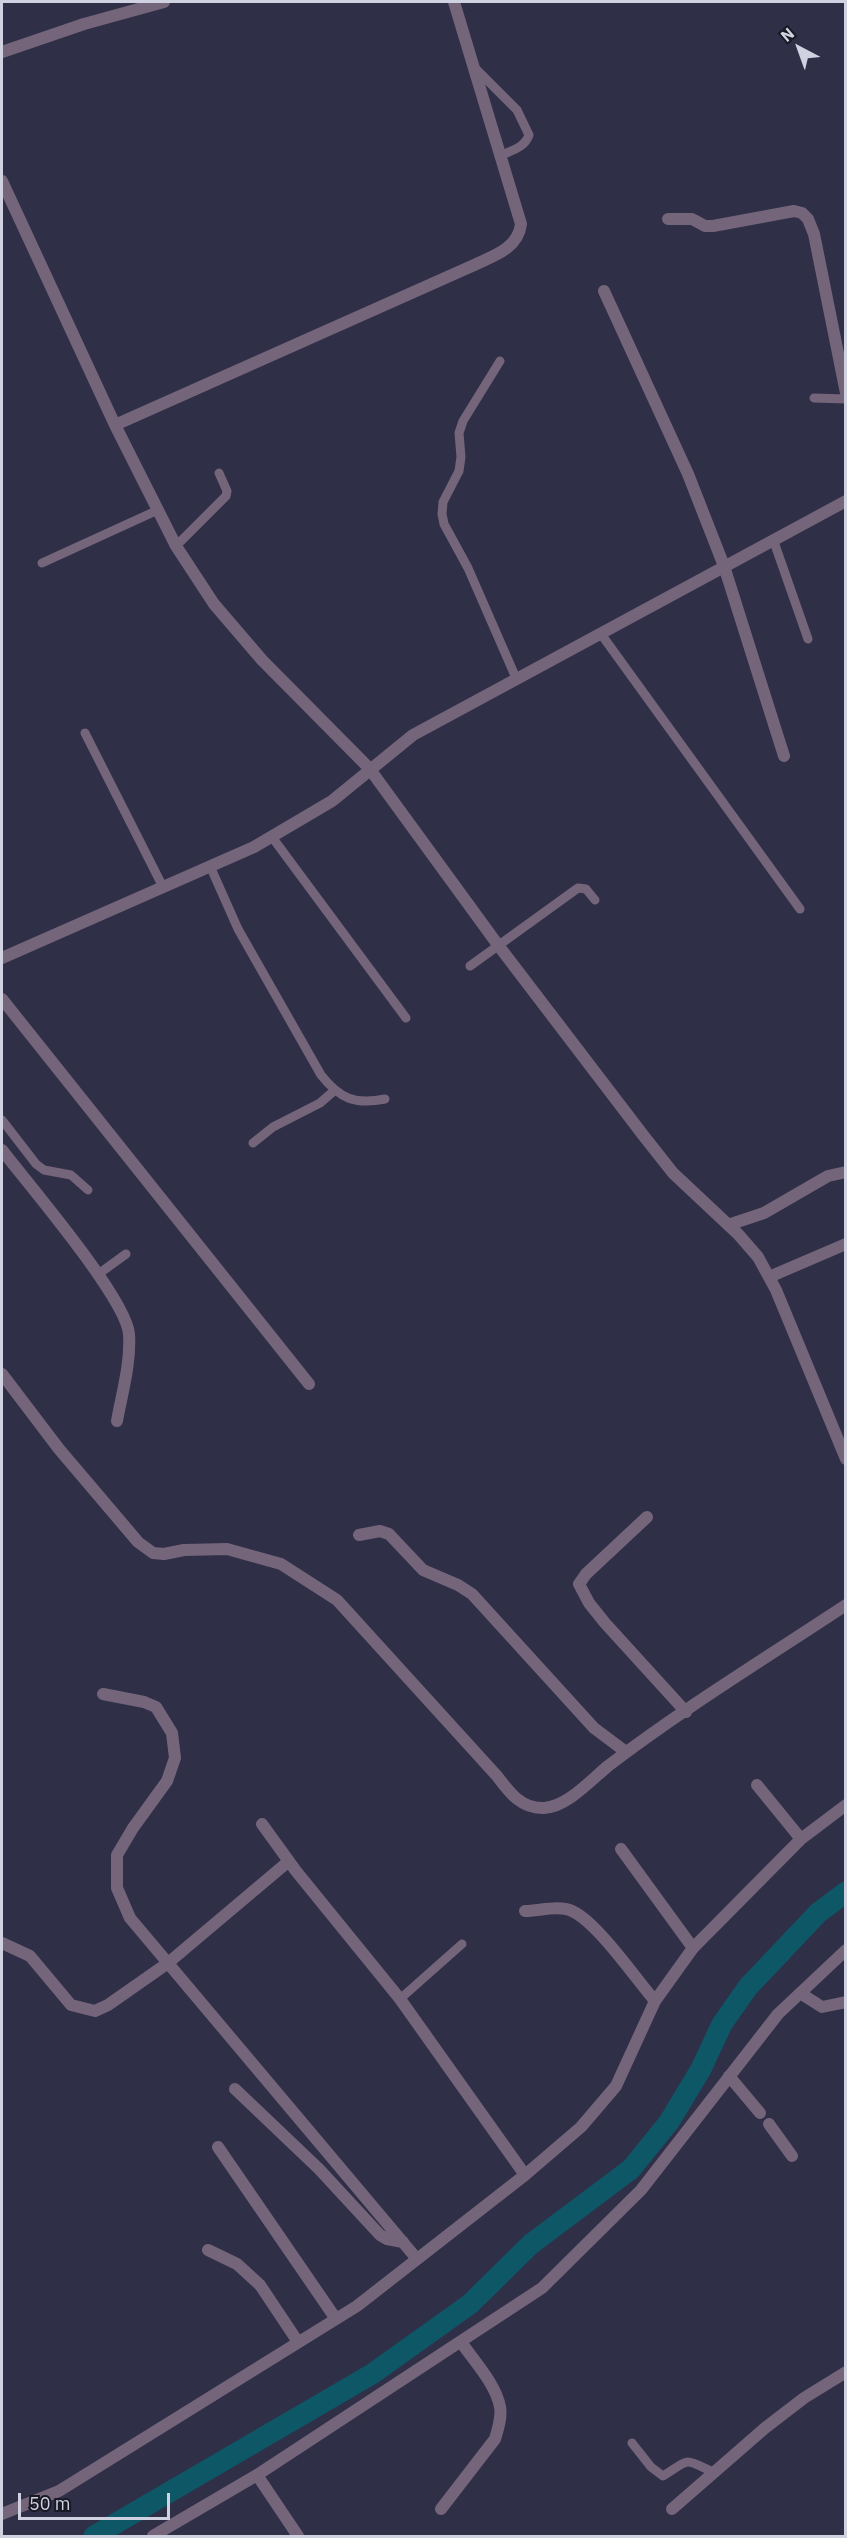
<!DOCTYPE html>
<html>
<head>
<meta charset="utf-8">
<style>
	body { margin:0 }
	#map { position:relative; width:847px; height:2538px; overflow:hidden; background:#2f2f47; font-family:"IBM Plex Sans",sans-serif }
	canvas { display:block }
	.frame { position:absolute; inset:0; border:3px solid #d1d2e1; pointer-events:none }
	.north { position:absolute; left:769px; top:18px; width:60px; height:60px; -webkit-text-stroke:4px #181924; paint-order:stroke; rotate:319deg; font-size:16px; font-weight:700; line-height:24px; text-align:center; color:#d1d2e1 }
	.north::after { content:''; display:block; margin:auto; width:21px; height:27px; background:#d1d2e1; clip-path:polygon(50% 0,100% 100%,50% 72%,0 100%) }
	.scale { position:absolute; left:18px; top:2493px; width:152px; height:27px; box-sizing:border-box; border:3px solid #d1d2e1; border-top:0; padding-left:8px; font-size:18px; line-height:21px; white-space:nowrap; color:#d1d2e1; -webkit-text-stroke:4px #181924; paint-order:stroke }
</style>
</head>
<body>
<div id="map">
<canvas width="847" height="2538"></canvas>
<div class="frame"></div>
<div class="north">N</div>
<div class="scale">50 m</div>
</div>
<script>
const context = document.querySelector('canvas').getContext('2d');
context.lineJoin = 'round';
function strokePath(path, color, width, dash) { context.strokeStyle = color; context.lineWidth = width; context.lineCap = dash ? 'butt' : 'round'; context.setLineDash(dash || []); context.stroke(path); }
strokePath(new Path2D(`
	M94 2536 372 2374 470 2304 531 2244 631 2169 669 2122 701 2069 722 2024 748 1987 818 1913 846 1892`), '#0e5767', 21);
strokePath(new Path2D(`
	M475 68 517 110 529 135C525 147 513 150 502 155
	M500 361 463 421 459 433 461 457 459 471 443 502 442 514 444 524 468 568 516 678
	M814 398 846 399
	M773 539 808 639
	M176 546 226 496 227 491 219 473
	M42 563 158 510
	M601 634 800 909
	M85 733 163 887
	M272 837 406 1018
	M210 866 238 929 321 1075C340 1099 355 1105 385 1099
	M470 966 578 888 586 889 595 900
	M2 1120 36 1164 44 1170 71 1175 88 1190
	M253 1143 273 1127 320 1103 335 1090
	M97 1275 126 1254
	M400 1999 462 1944
	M632 2443 651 2467 663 2476C692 2458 682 2458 715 2473`), '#75657b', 9);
strokePath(new Path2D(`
	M2 52 84 24 164 2
	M2 181 115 425 176 546 214 604 262 660 369 768 498 945 643 1135 673 1173 738 1234 758 1257 776 1290 846 1459
	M668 219H692L705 226H713L794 211 802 213 808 219 814 234 846 393
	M604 291 688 474 724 566 784 756
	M115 425 472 266C493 256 518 249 521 224L454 2
	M2 958 254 847 332 801 413 735 846 501
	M2 999 309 1384
	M2 1150C28 1184 126 1298 129 1334 131 1363 122 1393 117 1421
	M728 1225 764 1213 828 1176 846 1172
	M769 1277 846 1244
	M2 1374 59 1449 138 1542 153 1553 164 1554 184 1550 227 1549 281 1564 337 1600 497 1776C509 1792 521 1809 544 1808 567 1807 591 1780 608 1766 684 1708 766 1658 846 1605
	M647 1517 586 1574 579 1584 589 1603 605 1623 686 1712
	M359 1535 380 1531 389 1534 423 1570 458 1585 472 1594 594 1728 626 1752
	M103 1694 144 1702 156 1707 172 1733 175 1758 167 1781 133 1828 117 1855V1888L130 1918 417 2259
	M757 1785 801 1839
	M262 1824 296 1871 400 1999 525 2175
	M621 1849 693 1948
	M525 1911C539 1911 559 1905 572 1911 597 1922 636 1979 655 2001
	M2 1943 30 1956 71 2005 95 2011 108 2005 168 1963 289 1861
	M800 1993 822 2007 846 2002
	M729 2076 760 2113
	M235 2089 319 2169 380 2235 387 2239 403 2242
	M769 2124 792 2156
	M218 2147 336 2319
	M208 2250 237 2264 260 2285 298 2342
	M257 2475 298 2536
	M441 2509 495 2439C498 2429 502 2417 500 2407 496 2384 474 2361 461 2342
	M672 2509 765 2428 804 2398 846 2372
	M2 2514 59 2491 357 2306 525 2175 581 2127 616 2086 655 2001 693 1948 801 1839 846 1805
	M153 2536 257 2475 542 2288 641 2190 778 2014 846 1950`), '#75657b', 12);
</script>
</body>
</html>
